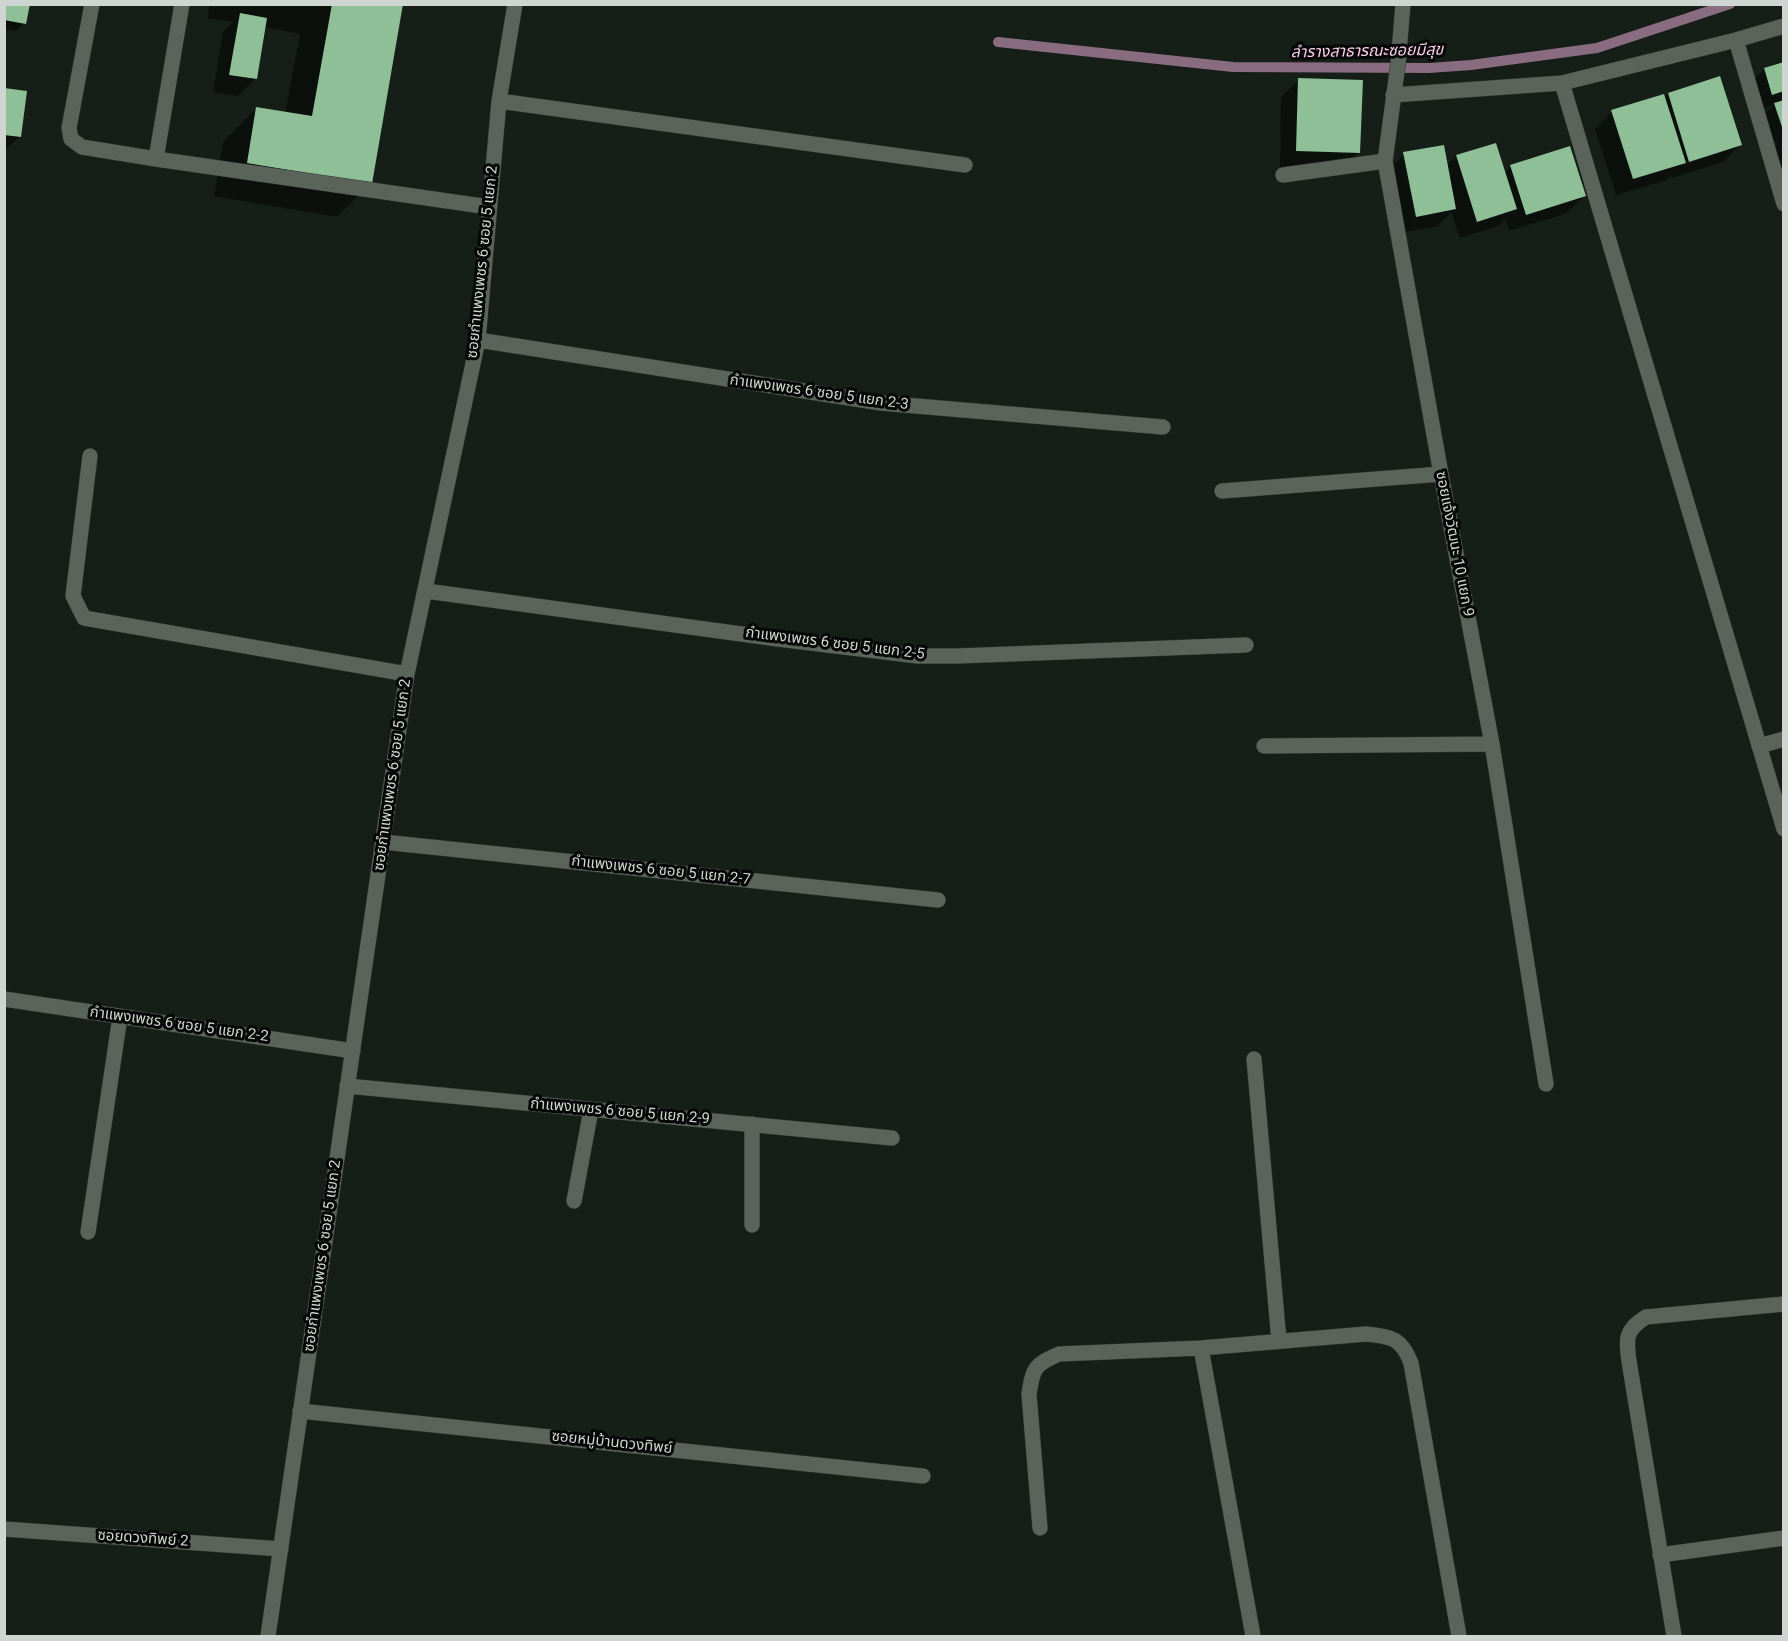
<!DOCTYPE html>
<html>
<head>
<meta charset="utf-8">
<style>
	body { margin:0 }
	#map { position:relative; width:1788px; height:1641px; overflow:hidden; background:#151e17; font-family:Roboto,sans-serif }
	canvas { display:block }
	.frame { position:absolute; inset:0; border:6px solid #cfd5d0; pointer-events:none }
</style>
</head>
<body>
<div id="map">
<canvas width="1788" height="1641"></canvas>
<div class="frame"></div>
</div>
<script>
const context = document.querySelector('canvas').getContext('2d');
context.lineJoin = 'round';
function fill(path, color) { context.fillStyle = color; context.fill(path, 'evenodd'); }
function strokePath(path, color, width, dash) { context.strokeStyle = color; context.lineWidth = width; context.lineCap = dash ? 'butt' : 'round'; context.setLineDash(dash || []); context.stroke(path); }
function label(font, color, halo, rows, align = 'center') {
  context.font = font + ' Roboto,"Noto Sans Thai",sans-serif'; context.lineWidth = 6; context.setLineDash([]); context.textBaseline = 'middle'; context.strokeStyle = halo; context.fillStyle = color; for (const [text, x, y, turn = 0] of rows) {
    context.save(); context.translate(x, y); context.rotate((+turn || 0) * Math.PI / 180); context.textAlign = isNaN(turn) ? turn : align; if (halo) context.strokeText(text, 0, 0); context.fillText(text, 0, 0); context.restore();
  }
}
fill(new Path2D(`
	M4 4 24 23 16 31 4 29Z
	M210 4H402L370 183 337 217 214 196 223 142 257 108 285 113 300 34 264 27 255 79 238 96 213 92 223 32 233 22 207 18Z
	M1784 63V174L1776 177 1768 153 1779 141 1766 146 1758 121 1774 105 1755 111 1747 86 1765 69Z
	M1299 80 1359 152 1342 169 1280 167 1281 97Z
	M4 90 19 137 4 151Z
	M1668 94 1740 145 1723 162 1672 178 1671 175 1667 180 1616 195 1595 129 1612 112 1664 99Z
	M1495 144 1504 174 1511 167 1584 196 1567 213 1509 231 1505 219 1498 226 1460 238 1451 212 1438 226 1399 233 1387 171 1404 154 1447 166 1456 156Z`), '#0007');
strokePath(new Path2D(`
	M998 42 1233 67 1429 68 1471 65 1597 48 1730 4`), '#8a6c80', 10);
fill(new Path2D(`
	M4 4H30L26 24 4 20Z
	M332 4H403L372 184 247 163 256 107 312 116Z
	M240 13 267 18 257 79 229 75Z
	M1784 62V91L1772 95 1764 68Z
	M1720 76 1742 145 1689 162 1668 93Z
	M1298 78 1363 80 1360 153 1296 151Z
	M4 88 27 91 21 137 4 135Z
	M1664 94 1686 163 1633 179 1611 110Z
	M1784 100V130H1783L1774 103Z
	M1496 143 1517 209 1477 222 1456 155Z
	M1444 145 1456 209 1416 217 1403 152Z
	M1570 146 1586 196 1526 215 1510 165Z`), '#8ebf97');
const lane = new Path2D(`
	M92 4 69 128 71 139 82 147 156 159 489 207
	M156 159 182 4`);
const street = new Path2D(`
	M1403 4 1398 64 1385 161 1441 474 1492 744 1546 1084
	M1736 40 1784 204
	M1562 83 1784 829
	M1393 95 1562 83 1736 40 1784 26
	M499 101 965 165
	M1283 175 1385 161
	M478 340 881 403 1163 427
	M90 456 73 596 84 618 407 674
	M1222 491 1441 474
	M426 591 778 639 918 656H958L1246 645
	M1264 746 1492 744
	M1759 746 1784 739
	M383 842 938 900
	M4 999 353 1051
	M1254 1059 1279 1341
	M347 1086 892 1138
	M574 1201 591 1110
	M752 1225V1124
	M88 1232 120 1017
	M1201 1348 1253 1636
	M300 1411 923 1476
	M1040 1528 1029 1394C1033 1368 1034 1365 1059 1354L1201 1348 1366 1334C1391 1337 1401 1337 1411 1363L1459 1636
	M4 1529 281 1549
	M1660 1555 1784 1538
	M268 1636 407 674 478 340 499 101 515 4
	M1674 1636 1629 1361C1626 1338 1625 1330 1646 1317L1784 1304`);
strokePath(lane, '#343935', 16);
strokePath(street, '#343935', 16);
strokePath(lane, '#5a645b', 15);
strokePath(street, '#5a645b', 15);
label('15px', '#cfd5d0', '#040705', [
	["ซอยกำแพงเพชร 6 ซอย 5 แยก 2",483,262,-84],
	["กำแพงเพชร 6 ซอย 5 แยก 2-3",819,393,8],
	["ซอยแจ้งวัฒนะ 10 แยก 9",1454,544,79],
	["กำแพงเพชร 6 ซอย 5 แยก 2-5",835,644,7],
	["ซอยกำแพงเพชร 6 ซอย 5 แยก 2",393,775,-82],
	["กำแพงเพชร 6 ซอย 5 แยก 2-7",661,871,6],
	["กำแพงเพชร 6 ซอย 5 แยก 2-2",179,1025,8],
	["กำแพงเพชร 6 ซอย 5 แยก 2-9",620,1112,5],
	["ซอยกำแพงเพชร 6 ซอย 5 แยก 2",323,1256,-82],
	["ซอยหมู่บ้านดวงทิพย์",612,1443,6],
	["ซอยดวงทิพย์ 2",143,1539,4]
]);
label('italic 16px', '#fbcdeb', '#040705', [
	["ลำรางสาธารณะซอยมีสุข",1367,52,-1]
]);
</script>
</body>
</html>
